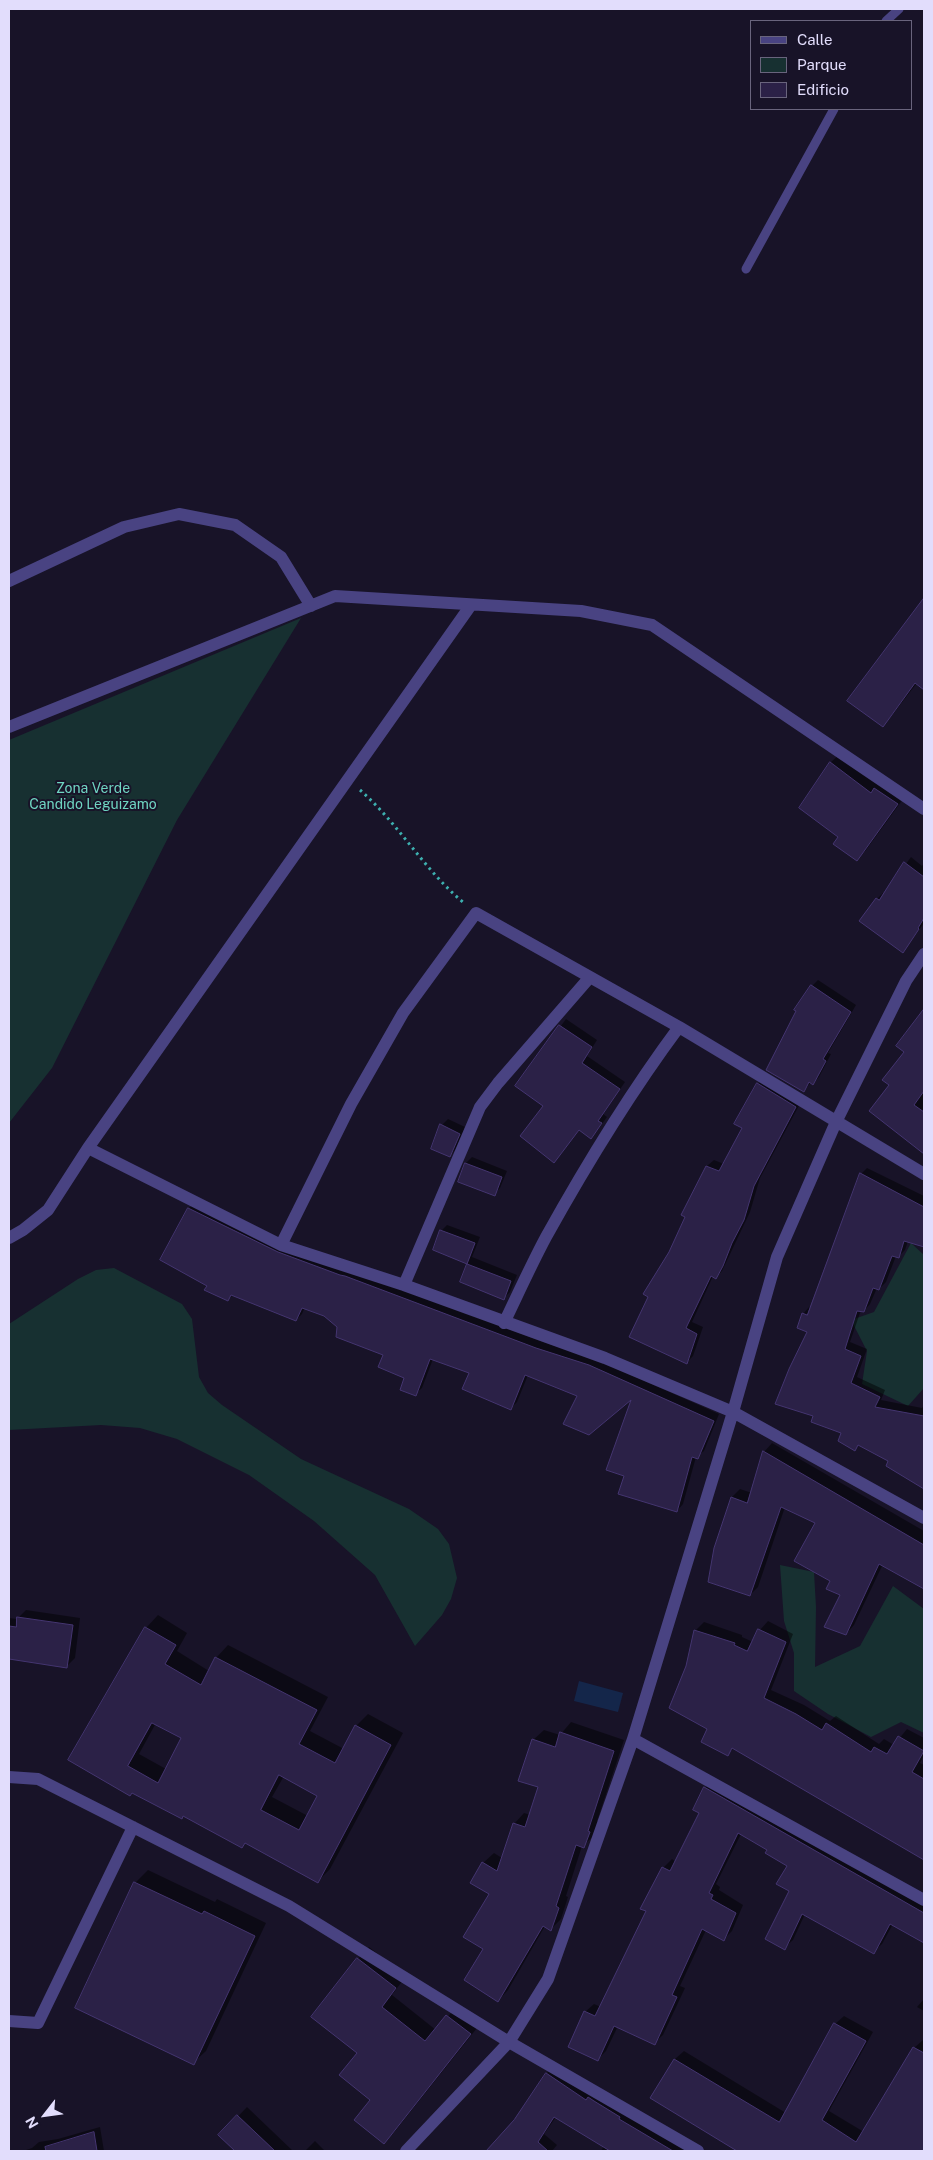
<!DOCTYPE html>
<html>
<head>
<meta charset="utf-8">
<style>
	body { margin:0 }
	#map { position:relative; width:933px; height:2160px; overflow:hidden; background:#181328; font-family:"Public Sans",sans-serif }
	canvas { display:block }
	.frame { position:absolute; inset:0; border:10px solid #e2ddfc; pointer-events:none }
	.legend { position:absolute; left:750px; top:20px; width:162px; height:90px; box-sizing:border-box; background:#181328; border:1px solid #69647d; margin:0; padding:6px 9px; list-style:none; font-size:15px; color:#e2ddfc }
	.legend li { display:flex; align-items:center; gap:10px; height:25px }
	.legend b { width:25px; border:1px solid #69647d }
	.north { position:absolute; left:20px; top:2090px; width:50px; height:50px; -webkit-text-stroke:4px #181328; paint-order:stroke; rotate:240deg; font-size:14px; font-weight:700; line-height:20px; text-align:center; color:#e2ddfc }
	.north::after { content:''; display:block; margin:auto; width:18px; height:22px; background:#e2ddfc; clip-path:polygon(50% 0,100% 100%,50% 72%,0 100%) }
</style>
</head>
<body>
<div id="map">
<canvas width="933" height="2160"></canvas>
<div class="frame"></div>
<ul class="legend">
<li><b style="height:6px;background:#494382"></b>Calle</li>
<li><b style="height:14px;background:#173031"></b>Parque</li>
<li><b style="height:14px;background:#2b2147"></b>Edificio</li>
</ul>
<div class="north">N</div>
</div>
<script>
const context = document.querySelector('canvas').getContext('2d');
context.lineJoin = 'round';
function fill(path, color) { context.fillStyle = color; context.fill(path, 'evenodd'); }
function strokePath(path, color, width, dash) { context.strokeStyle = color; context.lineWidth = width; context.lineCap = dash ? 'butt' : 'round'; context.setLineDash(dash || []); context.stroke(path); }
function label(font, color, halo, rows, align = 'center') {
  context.font = font + ' "Public Sans",sans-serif'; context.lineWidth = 4; context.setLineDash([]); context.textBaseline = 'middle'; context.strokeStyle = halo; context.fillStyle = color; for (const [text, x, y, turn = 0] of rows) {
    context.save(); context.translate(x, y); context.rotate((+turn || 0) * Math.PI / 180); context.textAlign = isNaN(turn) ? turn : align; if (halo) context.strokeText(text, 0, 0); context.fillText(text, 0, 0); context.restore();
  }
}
fill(new Path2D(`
	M301 618 177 820 52 1068 9 1123V740Z
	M911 1243 924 1255V1388L908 1406 862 1384 867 1351 851 1320 874 1312Z
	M114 1268 182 1304 192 1319 199 1377 208 1393 222 1405 301 1459 409 1509 438 1529 449 1544 457 1578 451 1599 442 1615 415 1646 375 1575 314 1521 249 1475 177 1439 140 1428 101 1425 9 1430V1324L78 1279 96 1270Z
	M780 1565 814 1572 816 1607 815 1667 860 1646 893 1586 924 1609V1733L901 1722 871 1737 828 1714 794 1691V1653L784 1621Z`), '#173031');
fill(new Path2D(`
	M579 1681 623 1693 618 1712 574 1701Z`), '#14264a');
fill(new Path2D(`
	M924 601V688L917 683 893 714 882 726 849 700Z
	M841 753 906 795 866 850 857 859 840 837 801 808 831 762Z
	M911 857 922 866 924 863V923L903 952 877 899 883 893 884 894Z
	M818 980 856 1005 828 1053 831 1054 819 1077 813 1083 811 1082 804 1091 812 986Z
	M924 1011V1152L871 1111 890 1085 906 1051 898 1046Z
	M566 1019 597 1040 587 1056 625 1082 603 1114 607 1117 597 1131 591 1137 580 1129 554 1161 545 1105 517 1086Z
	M764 1078 802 1100 760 1178 750 1212 722 1271 716 1277 713 1276 692 1322 703 1327 693 1356 687 1362 670 1253 687 1217 683 1214 707 1166 714 1160 724 1164 743 1128 758 1084Z
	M448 1119 465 1127 456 1149 450 1155 442 1125Z
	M472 1157 507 1171 500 1188 494 1194 459 1181 466 1163Z
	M867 1168 924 1196V1246L908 1241 905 1250 898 1257 896 1256 886 1282 879 1289 877 1288 870 1304 864 1311 861 1310 850 1342 867 1349 857 1377 885 1390 881 1400 922 1408 924 1405V1481L921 1485 890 1461 860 1444 855 1449 842 1432 815 1415 809 1332 803 1314 809 1307 811 1308 861 1174Z
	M196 1202 352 1270 543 1342 595 1359 719 1414 704 1451 696 1457 683 1504 677 1511 626 1475 634 1396 578 1395 528 1375 517 1402 511 1408 470 1373 433 1359 422 1388 415 1394 406 1378 384 1354 338 1327 325 1315 305 1307 302 1314 296 1320 233 1295 228 1300 209 1285 162 1260 189 1208Z
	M447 1225 480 1237 472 1257 517 1275 510 1292 504 1298 461 1281 468 1263 434 1250 441 1231Z
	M772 1443 924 1531V1588L883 1564 854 1625 846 1634 842 1594 832 1581 817 1522 785 1507 758 1587 750 1595 715 1549 732 1497 740 1489 752 1493 764 1452Z
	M26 1610 80 1618 75 1658 67 1666 9 1649V1618L17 1619Z
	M158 1615 187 1633 177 1651 209 1671 216 1658 228 1645 328 1697 310 1731 344 1749 356 1726 368 1714 403 1733 330 1869 318 1881 246 1842 184 1815 181 1818 70 1760 146 1628ZM156 1723 183 1738 166 1769 139 1754ZM284 1776 319 1795 308 1816 272 1797Z
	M768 1621 793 1634 771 1690 804 1705 830 1721 836 1716 879 1744 884 1739 894 1745 907 1729 924 1738V1755L920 1763 924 1765V1859L734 1748 727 1754 709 1729 687 1667 695 1631 704 1622 742 1635V1637L753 1642 760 1630Z
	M571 1722 624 1740 597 1821 600 1822 594 1836 582 1846 566 1896 568 1897 561 1919 551 1929 545 1926 508 1990 498 2001 485 1949 491 1894 483 1863 494 1853 502 1858 514 1824 524 1813 531 1815 540 1787 533 1740 544 1730 560 1735Z
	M713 1780 924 1900V1942L893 1924 882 1944 873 1952 805 1914 793 1940 784 1948 790 1891 789 1865 768 1849 741 1834 716 1884 720 1887 719 1890 743 1905 732 1931 724 1939 706 1930 680 1986 685 1988 663 2035 654 2043 618 2026 606 2051 598 2059 585 2012 594 2004 601 2007 648 1911 663 1868 672 1859 676 1862 701 1813 705 1788Z
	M9 1835H10L9 1891Z
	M148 1870 215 1902 217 1899 266 1923 206 2051 193 2063 76 2008 136 1882Z
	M369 1947 406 1976 392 1995 436 2030 458 2005 481 2023 395 2131 384 2142 358 2053 313 2017 358 1959Z
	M924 1999V2011L917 2007Z
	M844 2016 873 2032 829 2111 864 2132 914 2048 923 2040 924 2151H740L652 2098 675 2059 684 2051 786 2113 835 2024Z
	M554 2066 691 2151H601L604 2146 556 2117 544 2134 557 2145 552 2151H489L515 2121 547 2073Z
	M247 2107 293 2151H237L220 2135Z
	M100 2127 104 2151H23L32 2148 39 2142 58 2139Z
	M315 2141 325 2151H305Z`), '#0007');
const building = new Path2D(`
	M924 598V690L915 683 883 727 847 701Z
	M830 762 871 793 874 788 898 804 857 861 833 844 838 837 799 808Z
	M904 862 924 877V918L918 928 919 929 903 953 859 921 876 898 879 900Z
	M811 985 851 1012 823 1059 826 1061 813 1085 809 1082 804 1092 766 1070 796 1011 794 1010Z
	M924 1009V1091L914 1105 924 1112V1154L869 1111 889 1085 882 1080 904 1052 896 1046Z
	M559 1025 592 1047 582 1063 620 1089 598 1121 602 1123 591 1139 579 1130 554 1163 520 1136 543 1106 515 1086Z
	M757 1083 796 1107 754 1186 744 1220 732 1243 723 1266 716 1279 711 1276 686 1328 697 1334 687 1364 629 1337 648 1297 643 1294 669 1252 685 1217 681 1215 706 1166 719 1171 742 1128 734 1124Z
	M440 1124 460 1134 450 1157 431 1149Z
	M465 1163 502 1177 495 1196 458 1182Z
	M860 1173 924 1207V1247L904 1241 899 1258 892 1256 879 1290 873 1288 864 1312 857 1311 845 1349 861 1356 851 1383 880 1397 875 1407 924 1416V1489L886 1466 888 1461 858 1445 855 1451 838 1441 841 1433 811 1422 813 1416 775 1404 789 1369 807 1332 797 1328 802 1313 807 1315Z
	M188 1208 278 1252 340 1275 345 1276 536 1348 589 1365 714 1421 698 1459 692 1457 677 1512 618 1494 624 1476 606 1470 631 1400 589 1435 563 1424 577 1396 525 1375 511 1410 462 1389 469 1373 430 1359 416 1396 400 1390 404 1378 378 1367 383 1355 336 1337 337 1327 324 1316 302 1308 296 1321 231 1295 228 1301 204 1290 207 1286 160 1260Z
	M440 1230 475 1243 467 1264 433 1250Z
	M467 1264 511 1281 504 1300 460 1282Z
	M763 1451 924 1545V1589L879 1564 846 1635 824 1627 840 1595 826 1589 830 1581 794 1561 815 1523 781 1507 750 1596 708 1582 714 1548 731 1497 747 1503Z
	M17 1617 73 1625 67 1668 9 1659V1626L16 1627Z
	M145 1627 176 1645 165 1664 201 1685 215 1657 317 1710 299 1744 335 1763 355 1725 391 1745 318 1883 245 1843 242 1848 183 1816 182 1819 132 1793 130 1796 68 1760ZM152 1723 181 1738 158 1783 128 1766ZM279 1775 317 1796 299 1830 261 1810Z
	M758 1629 786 1642 764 1698 796 1714 822 1730 826 1723 871 1752 874 1747 887 1754 898 1736 924 1751 912 1772 924 1779V1860L732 1748 728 1756 701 1742 707 1729 669 1708 686 1666 694 1630 735 1643 734 1645 747 1651Z
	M560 1732 614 1751 588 1831 590 1832 584 1848 576 1845 556 1906 559 1908 551 1931 543 1926 498 2002 464 1980 483 1949 463 1937 489 1894 470 1883 482 1862 497 1871 513 1823 525 1827 538 1787 518 1781 532 1739 555 1747Z
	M704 1787 924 1913V1943L890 1924 874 1954 802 1914 785 1950 765 1939 789 1891 776 1884 787 1866 765 1853 767 1850 738 1833 709 1893 713 1895 711 1899 736 1913 724 1941 702 1929 672 1995 677 1997 655 2045 614 2026 598 2061 568 2047 584 2011 595 2016 646 1911 640 1909 662 1867 670 1871 699 1813 693 1810Z
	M134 1882 202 1914 204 1911 255 1936 194 2065 75 2008Z
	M357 1958 396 1988 382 2007 425 2041 446 2015 471 2034 384 2144 354 2120 370 2100 339 2075 357 2053 311 2017Z
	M834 2023 866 2041 822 2120 856 2142 913 2047 924 2053V2151H737L650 2098 674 2059 779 2122Z
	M546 2073 586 2100 588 2097 594 2101 620 2117 619 2119 673 2151H610L554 2117 538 2142 548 2151H486L514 2120Z
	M237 2115 275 2151H235L218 2135Z
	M94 2132 97 2151H46L45 2147Z`);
fill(building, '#2b2147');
strokePath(building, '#443570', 1);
strokePath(new Path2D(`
	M360 790C399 824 424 870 464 903`), '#3dafaf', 3, [2.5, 4]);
strokePath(new Path2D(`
	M886 21 899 9
	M746 269 834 109`), '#494382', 9);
strokePath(new Path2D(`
	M9 581 124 527 179 514 235 525 281 557 311 606
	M471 605 88 1148 281 1245 404 1285 605 1358 733 1412 924 1518
	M9 727 335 596 581 611 652 625 924 809
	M9 1238 23 1230 48 1210 88 1148
	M281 1245 351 1104 403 1013 476 913 679 1027 924 1174
	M404 1285 480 1107 498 1083 590 977
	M504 1323C518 1294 531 1265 546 1237 586 1165 630 1093 679 1027
	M633 1739 924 1900
	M9 1777 38 1779 289 1906 509 2042 698 2151
	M9 2021 38 2023 133 1827
	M406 2151 509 2042 548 1979 633 1739 733 1412 777 1257 836 1122 906 981 924 954`), '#494382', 12);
label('14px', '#6fd5c2', '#181328', [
	["Zona Verde",93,789],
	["Candido Leguizamo",93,805]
]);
</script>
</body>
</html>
